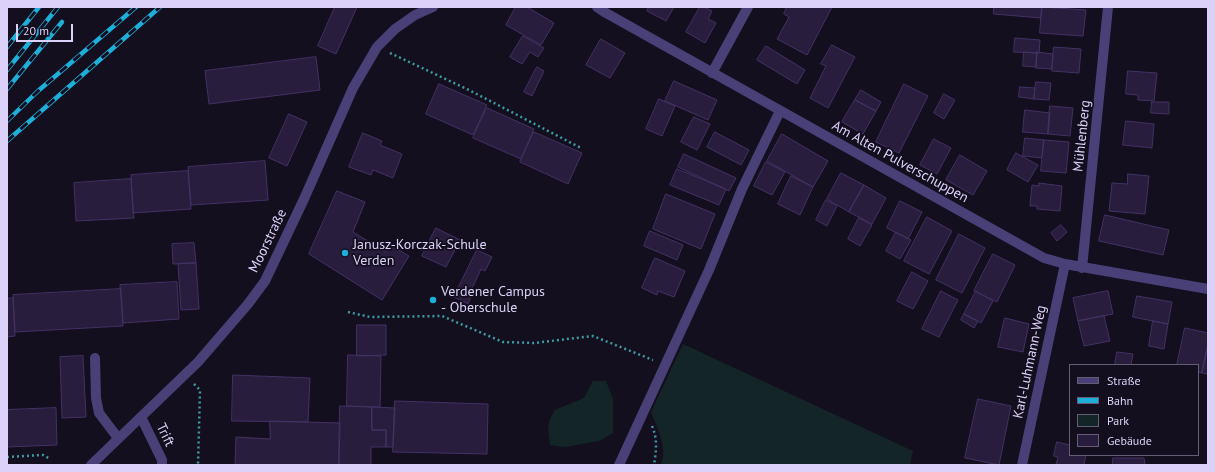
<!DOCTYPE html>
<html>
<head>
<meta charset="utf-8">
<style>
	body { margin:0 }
	#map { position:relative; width:1215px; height:472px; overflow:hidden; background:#140f1e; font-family:"PT Sans",sans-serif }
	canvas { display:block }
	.frame { position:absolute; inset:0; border:8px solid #dcd2f9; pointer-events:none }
	.legend { position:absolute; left:1069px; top:364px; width:130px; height:92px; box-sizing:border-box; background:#140f1e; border:1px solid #645d76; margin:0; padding:5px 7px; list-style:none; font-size:12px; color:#dcd2f9 }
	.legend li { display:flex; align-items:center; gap:8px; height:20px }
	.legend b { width:20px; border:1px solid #645d76 }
	.scale { position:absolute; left:16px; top:24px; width:57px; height:18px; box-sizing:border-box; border:2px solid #dcd2f9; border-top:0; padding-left:5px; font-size:12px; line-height:14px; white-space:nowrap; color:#dcd2f9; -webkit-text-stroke:3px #140f1e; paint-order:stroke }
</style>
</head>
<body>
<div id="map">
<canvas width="1215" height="472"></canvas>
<div class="frame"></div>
<ul class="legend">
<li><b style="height:5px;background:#494077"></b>Straße</li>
<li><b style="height:5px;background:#1daeda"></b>Bahn</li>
<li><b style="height:11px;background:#132527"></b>Park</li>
<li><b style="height:11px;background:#281d3c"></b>Gebäude</li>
</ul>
<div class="scale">20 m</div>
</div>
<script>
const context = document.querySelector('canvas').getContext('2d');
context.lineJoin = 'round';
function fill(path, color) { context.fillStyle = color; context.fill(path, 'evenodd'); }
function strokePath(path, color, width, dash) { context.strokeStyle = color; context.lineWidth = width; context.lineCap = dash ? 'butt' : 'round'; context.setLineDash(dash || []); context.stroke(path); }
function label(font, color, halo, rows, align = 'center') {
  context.font = font + ' "PT Sans",sans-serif'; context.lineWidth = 3.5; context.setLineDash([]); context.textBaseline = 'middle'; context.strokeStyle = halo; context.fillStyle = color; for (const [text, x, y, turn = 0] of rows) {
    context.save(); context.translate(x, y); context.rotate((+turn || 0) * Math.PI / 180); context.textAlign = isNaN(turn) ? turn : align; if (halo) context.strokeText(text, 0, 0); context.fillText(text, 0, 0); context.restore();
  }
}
fill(new Path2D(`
	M683 344 913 451 910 465H661C668 449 657 427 651 412Z
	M593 381H606L613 399V433L599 441 565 447 550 445 548 428 550 419 555 410 584 398Z`), '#132527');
const building = new Path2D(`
	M335 7H357L336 54 318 46Z
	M516 7H527L554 23 541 45 506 25Z
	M649 7H674L666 21 647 11Z
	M700 7H704L712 11 708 19 716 23 705 43 686 32Z
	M787 7H832L807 55 777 39 789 17 784 14Z
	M994 7H1042L1041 18 994 14Z
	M1042 7 1086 10 1083 36 1040 33Z
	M523 36 544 48 538 57 530 52 522 64 510 57Z
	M1015 38 1040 40 1039 53 1014 52Z
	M601 39 625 53 610 78 586 65Z
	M832 45 855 57 828 108 810 98 826 66 821 64Z
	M766 46 805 70 797 84 757 60Z
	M1054 47 1081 49 1079 73 1052 71Z
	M1024 52 1037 53 1036 67 1023 66Z
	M1037 52 1053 54 1052 69 1036 68Z
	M316 57 320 90 209 104 205 71Z
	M537 67 544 71 532 96 524 92Z
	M1128 71 1157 73 1154 101 1138 100V95L1126 94Z
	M674 81 717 100 708 120 665 101Z
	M1036 82 1051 83 1049 100 1034 99Z
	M439 84 487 105 473 135 426 114Z
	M904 84 928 96 899 153 876 142Z
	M1020 87 1035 88 1034 99 1019 97Z
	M861 90 881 102 876 111 855 100Z
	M944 94 955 100 944 119 934 113Z
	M659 99 675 106 662 136 646 129Z
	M855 100 876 111 863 134 842 122Z
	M1152 102H1169V114L1151 113Z
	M1050 106 1073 108 1070 136 1048 134Z
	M487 108 534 129 521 159 473 138Z
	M1025 110 1050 113 1048 134 1023 132Z
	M289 114 307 122 287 166 269 158Z
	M694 117 710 124 697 150 681 142Z
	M1126 121 1154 124 1152 148 1123 145Z
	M534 132 582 153 568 184 520 162Z
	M715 132 749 150 741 165 707 147Z
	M363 133 382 141 380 145 402 154 393 178 373 170 371 175 349 167Z
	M782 134 828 161 813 187 767 161Z
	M1025 138 1044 140 1042 158 1023 156Z
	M934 139 951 148 937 174 920 165Z
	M1044 140 1069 142 1066 173 1041 171Z
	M1016 153 1038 165 1028 182 1007 170Z
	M684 154 736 178 729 191 678 167Z
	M960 155 987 171 973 195 946 180Z
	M265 161 268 200 191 205 188 167Z
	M766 162 785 172 772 195 754 186Z
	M677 169 726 189 719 205 670 185Z
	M188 171 191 209 133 213 131 175Z
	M841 173 864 185 849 212 827 199Z
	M1128 174 1149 176 1145 214 1109 211 1112 183 1127 184Z
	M791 176 813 187 800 215 778 204Z
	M131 179 134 218 76 221 74 183Z
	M1039 183 1062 186 1060 211 1037 209V206H1030L1032 185 1039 186Z
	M864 185 886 198 872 224 849 212Z
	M337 191 365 202 353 232 386 252 390 245 409 256 382 300 309 254Z
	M666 194 715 214 701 249 653 229Z
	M826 200 837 206 827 226 816 220Z
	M900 201 922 212 908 239 887 228Z
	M1105 215 1169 230 1163 255 1099 241Z
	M927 217 952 231 929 274 904 261Z
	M859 218 872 225 860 246 848 239Z
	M1061 225 1067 232 1057 241 1051 233Z
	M436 228 460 240 446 267 422 256Z
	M650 231 683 245 677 260 644 246Z
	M896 232 911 240 900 259 886 251Z
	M959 234 985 248 962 293 936 280Z
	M194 243 196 263 173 264 172 244Z
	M477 250 492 257 485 271 481 269 469 295 471 296 468 304 454 297Z
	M993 254 1015 265 997 302 974 291Z
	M655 258 685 271 674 297 658 291 657 295 642 288Z
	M196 263 199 309 181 310 178 264Z
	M912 272 928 281 913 309 897 301Z
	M177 282 179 319 123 323 120 285Z
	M121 289 123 326 15 332 13 295Z
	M941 291 958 300 939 337 922 329Z
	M976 291 993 301 981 323 964 314Z
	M1108 291 1113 314 1078 321 1073 298Z
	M1137 296 1172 302 1168 324 1133 317Z
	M13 298 15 336 7 337V299Z
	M964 314 978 321 974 328 961 320Z
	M1104 316 1110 341 1084 346 1078 321Z
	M1005 318 1029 324 1023 352 998 347Z
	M1153 321 1168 324 1164 349 1149 346Z
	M357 325H386V355L357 356Z
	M1185 328 1208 333V344L1202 373 1198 372V365H1177Z
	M1208 344V374L1202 373Z
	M1117 352 1133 354 1131 365H1115Z
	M348 355 381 356 380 407 347 406Z
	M83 356 86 417 62 418 60 357Z
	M233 375 310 378 308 422 232 421Z
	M978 399 1011 406 999 465 965 458Z
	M395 401 488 404 487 454 393 452Z
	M340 406 372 407V430H386V447H371V465H339Z
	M372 407 395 408 393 447H386V430H372Z
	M56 408 57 445 7 447V410Z
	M270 421 340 423 339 465H235L236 437 270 439Z
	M1057 442 1070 445V455H1086L1084 465H1056L1058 457 1054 456Z
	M1113 458H1144L1145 465H1113Z`);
fill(building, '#281d3c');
strokePath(building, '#433265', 1);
strokePath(new Path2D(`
	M390 53 469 90 581 148
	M348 312 370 317 442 316 503 342 534 343 593 336 653 360
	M194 384 200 390 198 465
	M652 426C658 439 656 452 654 465
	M7 457 43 455 50 459`), '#3d9ba2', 2.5, [2, 3]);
strokePath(new Path2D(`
	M597 7 606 13 1044 258 1065 264 1208 289
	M712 73 748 7
	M1082 268 1108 7
	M95 358 96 398 99 413 118 438
	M141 417 162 460V465
	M91 465 198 362 248 304 265 281 304 199 353 88 377 47 395 29 415 15 433 7
	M619 465 709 270 742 189 780 111
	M1022 465 1065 264`), '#494077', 10);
const rail = new Path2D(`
	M7 47 39 7
	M7 70 58 7
	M7 89 62 22
	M7 121 38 91 136 7
	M7 141 160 7`);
strokePath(rail, '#1daeda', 4.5);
strokePath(rail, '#140f1e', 3, [9]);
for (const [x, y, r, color] of [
	[345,253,4,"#1daeda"],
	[433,300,4,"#1daeda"]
]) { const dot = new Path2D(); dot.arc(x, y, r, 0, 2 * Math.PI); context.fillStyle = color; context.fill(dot); strokePath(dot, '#140f1e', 1.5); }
label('14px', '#dcd2f9', '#140f1e', [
	["Mühlenberg",1082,136,-84],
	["Am Alten Pulverschuppen",900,162,29],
	["Moorstraße",268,241,-64],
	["Karl-Luhmann-Weg",1030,362,-78],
	["Trift",165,435,64]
]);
label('14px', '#dcd2f9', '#140f1e', [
	["Janusz-Korczak-Schule",353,245],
	["Verden",353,261],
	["Verdener Campus",441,292],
	["- Oberschule",441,308]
], 'left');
</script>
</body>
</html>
